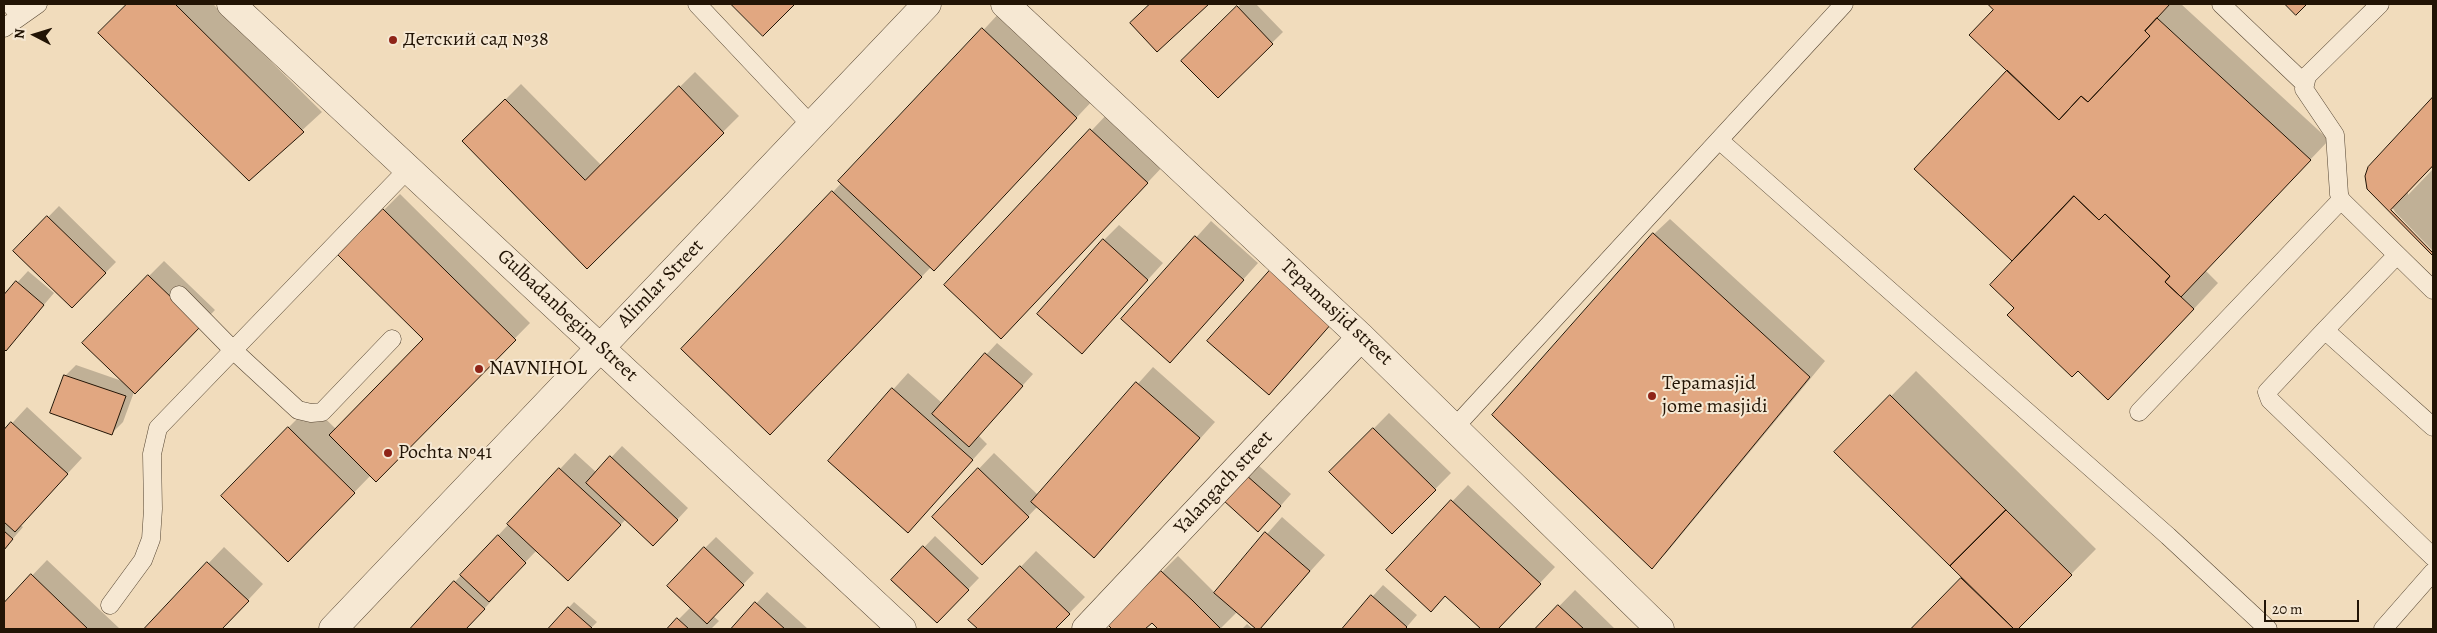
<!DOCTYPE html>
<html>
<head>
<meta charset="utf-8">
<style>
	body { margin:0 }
	#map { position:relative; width:2437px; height:633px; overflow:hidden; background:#f1dcbc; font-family:Alegreya,serif }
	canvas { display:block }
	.frame { position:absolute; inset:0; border:5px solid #221405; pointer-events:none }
	.north { position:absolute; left:10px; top:10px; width:50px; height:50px; -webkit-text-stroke:4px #f6e8d3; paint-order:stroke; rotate:275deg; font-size:14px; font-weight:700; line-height:20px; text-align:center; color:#221405 }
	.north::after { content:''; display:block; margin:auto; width:18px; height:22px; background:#221405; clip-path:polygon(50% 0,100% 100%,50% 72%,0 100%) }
	.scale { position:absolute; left:2264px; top:600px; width:95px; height:22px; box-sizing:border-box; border:2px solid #221405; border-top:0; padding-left:6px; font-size:15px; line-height:18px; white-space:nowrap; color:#221405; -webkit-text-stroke:4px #f6e8d3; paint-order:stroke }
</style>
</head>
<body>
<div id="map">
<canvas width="2437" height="633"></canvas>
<div class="frame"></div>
<div class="north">N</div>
<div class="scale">20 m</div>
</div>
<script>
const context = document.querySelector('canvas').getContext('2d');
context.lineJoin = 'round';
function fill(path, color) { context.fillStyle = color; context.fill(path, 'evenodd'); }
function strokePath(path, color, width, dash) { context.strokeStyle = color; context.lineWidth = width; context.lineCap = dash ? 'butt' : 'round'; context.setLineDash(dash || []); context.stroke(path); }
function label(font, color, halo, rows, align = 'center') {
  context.font = font + ' Alegreya,serif'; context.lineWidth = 4; context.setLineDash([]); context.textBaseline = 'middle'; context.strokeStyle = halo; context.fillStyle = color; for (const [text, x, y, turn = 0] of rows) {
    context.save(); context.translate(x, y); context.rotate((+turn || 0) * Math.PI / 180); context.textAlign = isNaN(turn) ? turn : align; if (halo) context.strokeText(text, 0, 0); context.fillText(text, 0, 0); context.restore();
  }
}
fill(new Path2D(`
	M129 4H213L322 112 249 179 100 33Z
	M732 4H794L763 34Z
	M1151 4H1207L1157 50 1132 23Z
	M1241 4H1256L1283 32 1218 96 1183 61Z
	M1990 4H2181L2329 140 2205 270 2218 283 2134 373 2015 308 2014 261 1915 169 2008 70 1995 10Z
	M1002 10 1095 98 952 250 931 267 789 415 833 192Z
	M695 72 739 116 587 267 464 141 521 84 601 165Z
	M2433 99V165L2408 191V195L2433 169V251L2395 212 2369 167Z
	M1110 111 1166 163 1001 338 946 285Z
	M400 194 530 323 376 480 371 475 311 537 288 428 311 405 336 429 425 339 339 255Z
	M59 206 116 262 72 307 15 251Z
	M1670 219 1825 361 1667 552 1652 567 1654 234Z
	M1211 221 1258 263 1170 361 1123 319Z
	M1119 225 1163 263 1082 352 1104 240Z
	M164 261 215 310 134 392 123 422 112 433 65 376 76 365 122 381 149 276Z
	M28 271 54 293 6 349 4 348V297Z
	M997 343 1033 374 978 435 987 444 908 531 829 461 908 373 942 403Z
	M1153 367 1215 422 1109 540 1038 506 998 548 933 517 994 453 1038 495Z
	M1916 371 2096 549 2017 629H1913L1963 578 1836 452Z
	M27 407 82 458 20 525 23 527 4 549V432Z
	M1389 413 1451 473 1392 533 1331 472Z
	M622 446 688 508 664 534 626 519 584 564 537 550 493 596 495 597 466 629H411L575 453 597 473Z
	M1258 465 1291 494 1269 519 1225 500Z
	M1468 485 1555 567 1497 629H1483L1446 595 1387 570Z
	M1282 517 1325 555 1258 629 1237 612 1220 629H1160L1152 621 1144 629H1113L1109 625 1178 556 1215 593Z
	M935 536 979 578 948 610 893 580Z
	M716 537 754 573 713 616 719 621 711 629H669L691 607 705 548Z
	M224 547 263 584 221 629H146Z
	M1036 551 1085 597 1054 629H980L970 620Z
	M47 560 120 629H4V605Z
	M1383 585 1417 615 1405 629H1343Z
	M1575 590 1615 629H1537Z
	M767 592 808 629H733Z
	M574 602 597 622 590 629H549Z
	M1247 624 1253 629H1242Z`), '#0003');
const building = new Path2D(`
	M127 4H175L304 132 249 181 98 33Z
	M731 4H795L763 36Z
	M1150 4H1209L1157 52 1130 23Z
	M1988 4H2170L2145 31 2150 36 2088 102 2081 96 2059 120 1969 35 1993 10Z
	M2285 4H2307L2296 15Z
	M1237 6 1273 44 1218 98 1181 61Z
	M2157 18 2311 160 2181 297 2165 282 2170 276 2105 214 2099 220 2074 196 2012 261 1914 169 2007 70 2059 120 2081 96 2088 102 2150 36 2145 31Z
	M982 28 1077 118 934 271 838 181Z
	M679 86 724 133 587 269 462 141 505 99 585 180Z
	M2433 97V256L2367 189 2365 176 2368 167Z
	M1090 129 1148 183 1001 339 944 285Z
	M2433 166V253L2391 210Z
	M832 191 922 277 770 435 681 349Z
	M2074 196 2099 220 2105 214 2170 276 2165 282 2194 309 2108 400 2078 371 2072 377 2007 315 2014 308 1990 285Z
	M383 209 516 340 376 482 329 435 423 339 338 255Z
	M47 216 106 273 72 308 13 251Z
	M1653 233 1810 377 1652 569 1492 415Z
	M1195 236 1244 280 1170 363 1121 319Z
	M1103 239 1148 280 1082 354 1037 314Z
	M1272 268 1332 323 1269 395 1207 341Z
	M148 275 201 326 135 394 82 343Z
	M16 281 44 305 6 351 4 349V295Z
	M985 353 1023 386 969 447 932 414Z
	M64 375 126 396 112 435 50 413Z
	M1136 382 1200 438 1094 558 1031 502Z
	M892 388 973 460 908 533 828 461Z
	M1890 395 2006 510 1950 566 1834 452Z
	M11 422 68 474 15 532 4 522V430Z
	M288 427 355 493 288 562 221 496Z
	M1373 428 1436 490 1392 534 1329 472Z
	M610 456 678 520 653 546 586 483Z
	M559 468 621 525 568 581 507 524Z
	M978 468 1029 517 982 565 932 517Z
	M1246 475 1281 506 1258 532 1223 500Z
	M1451 500 1541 584 1498 629H1481L1445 596 1431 612 1386 570Z
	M2006 510 2072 575 2018 629H2014L1950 566Z
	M4 531 13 539 4 550Z
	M1265 532 1310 571 1260 629H1256L1214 593Z
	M498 535 526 563 489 602 460 575Z
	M923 546 969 590 937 623 891 580Z
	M704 547 744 585 707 624 667 586Z
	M207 562 249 601 222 629H144Z
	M1020 566 1070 614 1055 629H978L968 620Z
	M1161 571 1192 600 1221 629H1158L1152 623 1145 629H1112L1108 625Z
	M31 574 88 629H4V603Z
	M1961 578 2014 629H1911Z
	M454 581 485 609 466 629H410Z
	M1371 595 1407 627 1405 629H1342Z
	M755 602 785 629H731Z
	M1558 605 1584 629H1535Z
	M568 607 592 628 591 629H548Z
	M677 618 689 629H667Z`);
fill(building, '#e1a781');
strokePath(building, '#221405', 1);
const lane = new Path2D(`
	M10 4 20 16
	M697 4 811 125
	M2221 4 2304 83
	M2380 4 2307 76 2304 89 2335 135 2339 194 2341 200 2433 290
	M4 28 38 4
	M1719 140 2168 536 2268 629
	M2396 256 2326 329 2328 333 2433 427
	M179 295 233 350 298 410 311 413 322 412 392 339
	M2326 329 2267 392 2270 400 2433 557
	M2139 412 2341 200
	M1454 428 1844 4
	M110 605 143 560 151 539 153 509 152 454 158 428 408 169
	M2383 629 2433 572`);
const street = new Path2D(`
	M231 4 902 629
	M1005 4 1361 337 1660 629
	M333 629 927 4
	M1086 629 1361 337`);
strokePath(lane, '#564633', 19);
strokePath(street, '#564633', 29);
strokePath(lane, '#f6e8d3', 18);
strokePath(street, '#f6e8d3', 28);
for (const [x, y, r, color] of [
	[393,40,5,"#8f2418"],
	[479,369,5,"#8f2418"],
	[1652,396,5,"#8f2418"],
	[388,453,5,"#8f2418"]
]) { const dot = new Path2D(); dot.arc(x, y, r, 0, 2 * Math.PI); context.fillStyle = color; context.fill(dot); strokePath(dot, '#f6e8d3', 2); }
label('20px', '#221405', '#f6e8d3', [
	["Детский сад №38",403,40],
	["NAVNIHOL",489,369],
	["Tepamasjid",1662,384],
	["jome masjidi",1662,407],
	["Pochta №41",398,453]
], 'left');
label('20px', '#221405', '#f6e8d3', [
	["Аlimlar Street",661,284,-46],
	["Tepamasjid street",1336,313,43],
	["Gulbadanbegim Street",567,316,43],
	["Yalangach street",1224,483,-47]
]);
</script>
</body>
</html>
